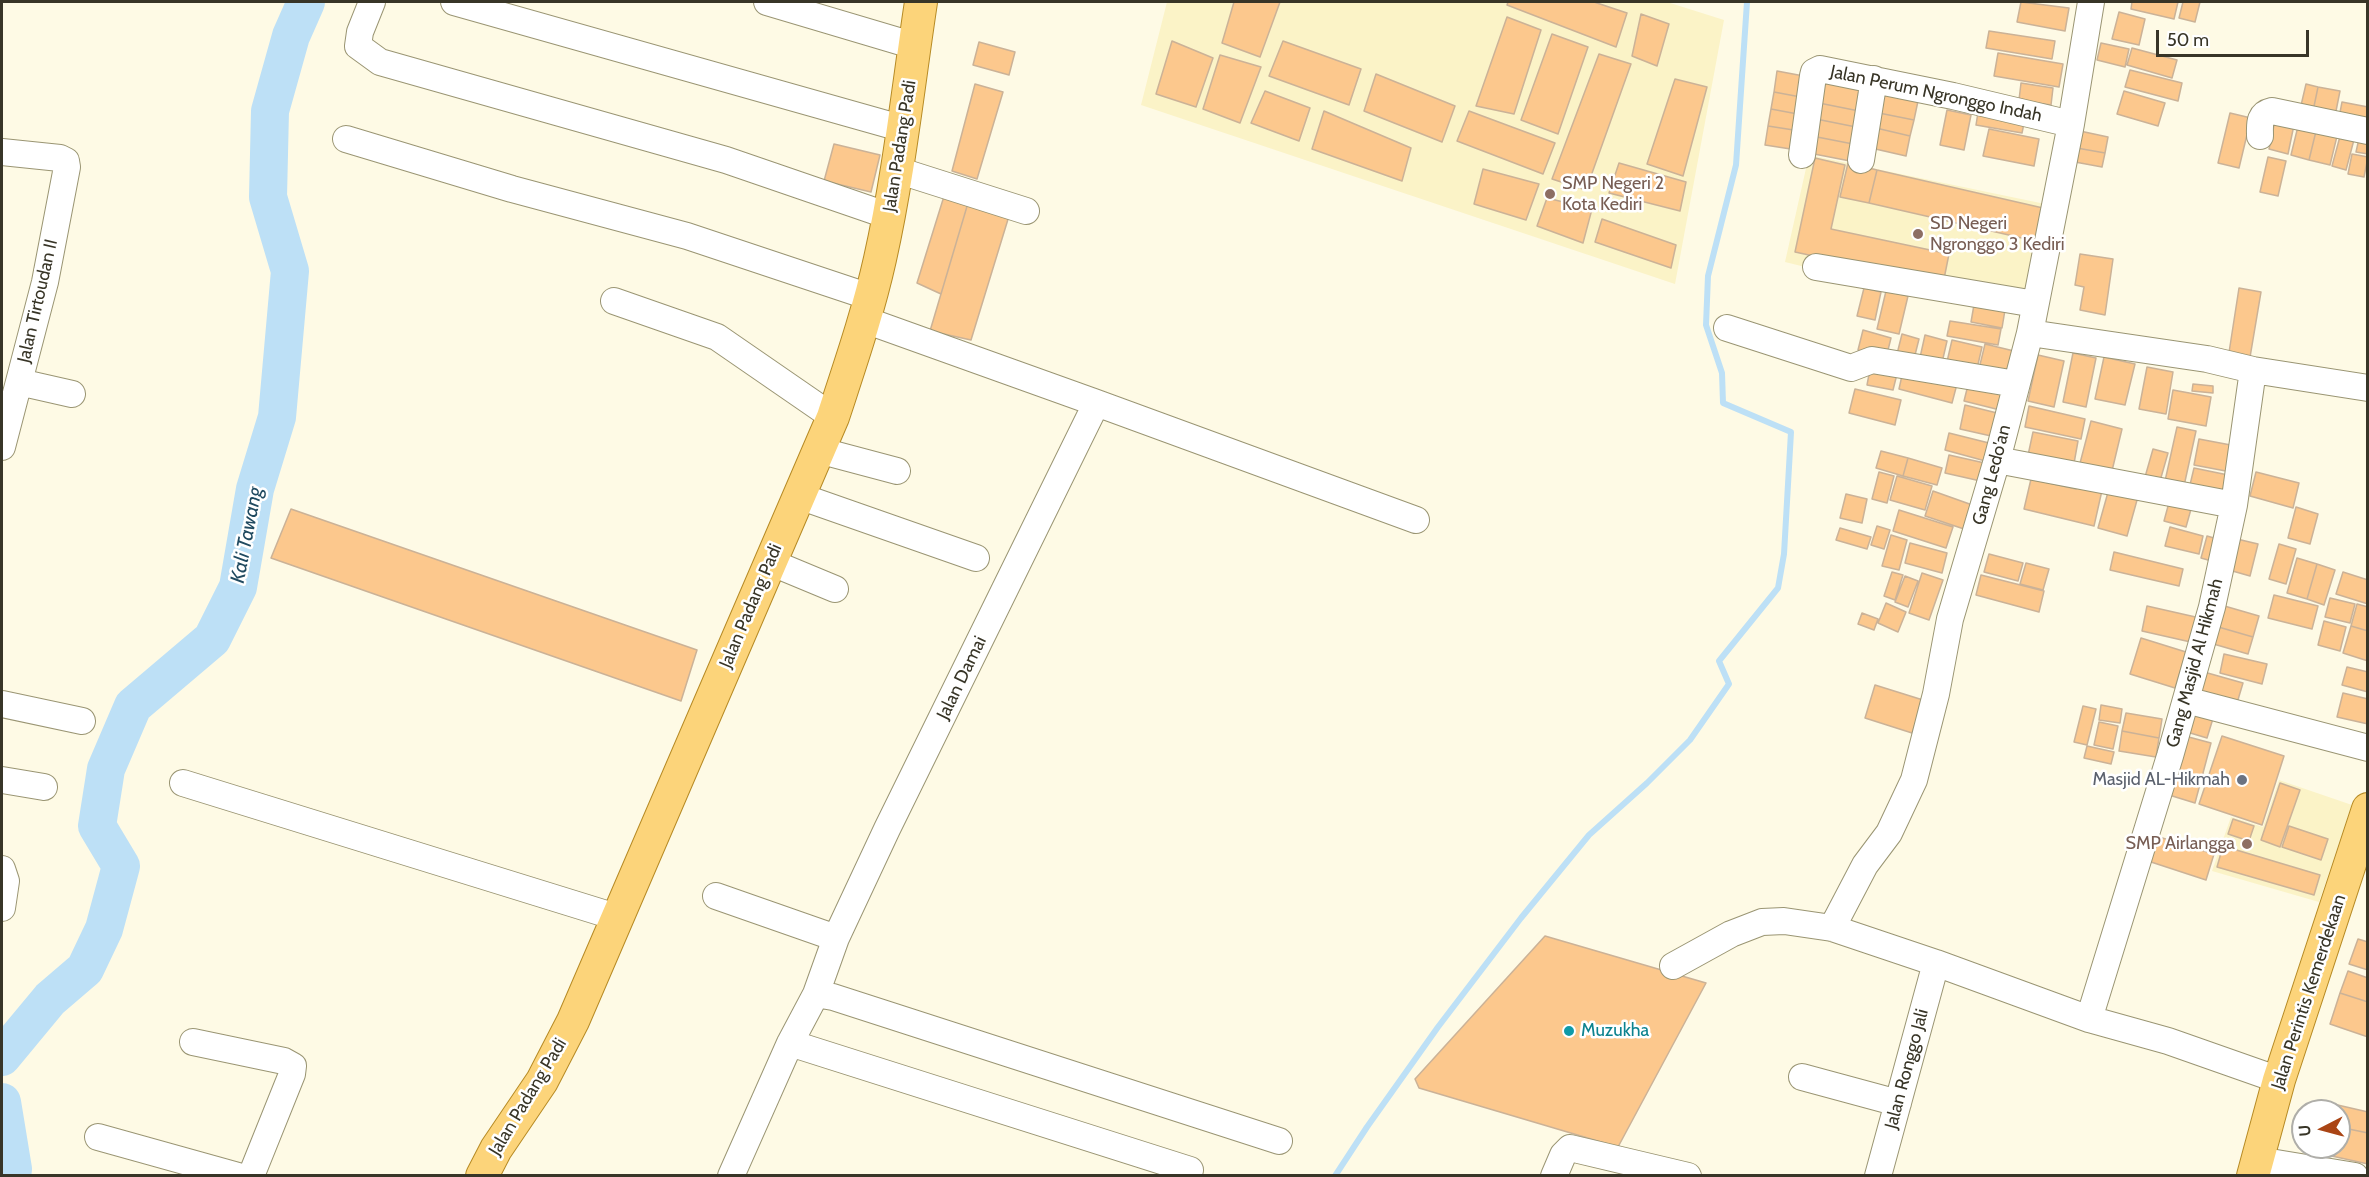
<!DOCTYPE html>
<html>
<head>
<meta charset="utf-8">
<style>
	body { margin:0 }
	#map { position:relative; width:2369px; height:1177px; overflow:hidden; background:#fefae5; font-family:Cabin,sans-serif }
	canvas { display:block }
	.frame { position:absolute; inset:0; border:3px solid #383527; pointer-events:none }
	.north { position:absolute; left:2291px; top:1099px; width:60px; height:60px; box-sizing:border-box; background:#fff; border:2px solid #afaea9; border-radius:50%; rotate:264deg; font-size:16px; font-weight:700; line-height:24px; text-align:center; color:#383527 }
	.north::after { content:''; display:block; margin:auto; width:21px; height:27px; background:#aa4515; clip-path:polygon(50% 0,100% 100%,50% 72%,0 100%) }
	.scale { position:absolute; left:2156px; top:30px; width:153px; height:27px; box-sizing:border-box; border:3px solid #383527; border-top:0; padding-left:8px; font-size:18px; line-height:21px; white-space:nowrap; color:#383527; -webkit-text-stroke:4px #fff; paint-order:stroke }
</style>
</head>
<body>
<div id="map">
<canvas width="2369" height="1177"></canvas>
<div class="frame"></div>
<div class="north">U</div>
<div class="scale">50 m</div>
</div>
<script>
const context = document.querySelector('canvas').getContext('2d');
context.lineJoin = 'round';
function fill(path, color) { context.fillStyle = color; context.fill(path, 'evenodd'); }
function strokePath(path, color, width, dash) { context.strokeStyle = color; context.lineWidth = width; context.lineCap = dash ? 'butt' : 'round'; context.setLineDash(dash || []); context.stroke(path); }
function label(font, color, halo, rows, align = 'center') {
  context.font = font + ' Cabin,sans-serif'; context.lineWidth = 5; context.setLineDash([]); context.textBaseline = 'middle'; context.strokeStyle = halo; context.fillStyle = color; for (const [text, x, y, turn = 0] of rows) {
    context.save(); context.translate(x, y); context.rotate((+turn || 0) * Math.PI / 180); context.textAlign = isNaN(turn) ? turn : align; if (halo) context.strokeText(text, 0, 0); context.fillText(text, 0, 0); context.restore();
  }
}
fill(new Path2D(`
	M1167 2H1667L1724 20 1675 284 1141 105Z
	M1809 155 2050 205 2030 305 1899 290 1785 262Z
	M2279 780 2352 805 2319 902 2212 871 2231 817 2263 827ZM2280 783 2300 790 2280 846 2261 840ZM2289 827 2327 839 2321 860 2282 847ZM2223 846 2320 875 2314 895 2217 867Z`), '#fbf3c7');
strokePath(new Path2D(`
	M1335 1176 1367 1127 1438 1027 1521 918 1589 835 1647 783 1690 740 1729 684 1719 661 1778 588 1784 554 1791 432 1723 403 1722 373 1706 325 1708 276 1736 165 1747 2`), '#bde0f6', 6);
strokePath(new Path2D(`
	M2 1057 50 999 85 969 104 929 121 866 97 826 106 769 133 706 212 639 238 587 255 489 277 417 290 271 268 197 270 111 291 36 306 2
	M2 1102 13 1169 12 1176`), '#bde0f6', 38);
const building = new Path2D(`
	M1234 2H1280L1260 57 1222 43Z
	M1508 2H1594L1627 13 1616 47 1507 5Z
	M2021 2 2069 8 2065 31 2017 22Z
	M2132 2H2178L2174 19 2131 9Z
	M2183 2H2200L2195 22 2179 18Z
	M2119 12 2145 19 2139 45 2112 39Z
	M1641 14 1669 24 1657 66 1632 56Z
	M1507 17 1541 30 1514 114 1476 106Z
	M1989 31 2055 41 2052 59 1986 48Z
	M1552 34 1588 47 1558 134 1521 120Z
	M1172 41 1213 58 1196 107 1156 94Z
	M1283 41 1361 69 1349 105 1269 76Z
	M979 42 1015 52 1009 75 973 65Z
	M2101 43 2129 49 2125 67 2097 60Z
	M2132 48 2177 60 2172 78 2127 65Z
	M1998 53 2063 64 2059 87 1994 76Z
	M1599 54 1631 64 1586 190 1552 179Z
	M1220 55 1261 67 1240 123 1203 109Z
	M2130 70 2182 83 2178 101 2125 87Z
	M1777 71 1809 77 1806 98 1774 92Z
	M1376 74 1455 106 1442 142 1364 111Z
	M1675 79 1707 87 1683 176 1647 164Z
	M1824 79 1864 88 1859 111 1819 103Z
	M2021 83 2053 88 2051 105 2019 100Z
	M975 84 1003 92 977 179 952 171Z
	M2306 84 2318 87 2312 116 2299 114Z
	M2318 87 2340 91 2334 121 2312 116Z
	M1265 91 1310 108 1299 141 1251 123Z
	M2124 91 2165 103 2158 126 2117 114Z
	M1774 92 1806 98 1803 115 1771 109Z
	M1883 94 1918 101 1914 120 1879 113Z
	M2342 102 2368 107V130L2338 123Z
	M1819 103 1859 111 1856 127 1816 119Z
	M1979 106 2026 114 2022 133 1976 125Z
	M1771 109 1803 115 1800 131 1768 126Z
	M1947 110 1971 115 1964 150 1940 145Z
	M1324 111 1411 148 1402 181 1312 149Z
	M1469 111 1555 143 1543 174 1457 141Z
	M1879 113 1914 120 1910 136 1876 128Z
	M2230 113 2251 118 2239 168 2218 163Z
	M2276 116 2295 120 2288 154 2269 149Z
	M2300 118 2318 123 2309 160 2291 155Z
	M1816 119 1856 127 1853 144 1812 136Z
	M2318 123 2339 128 2330 165 2309 160Z
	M1768 126 1800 131 1797 150 1765 145Z
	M1876 128 1910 136 1906 156 1871 148Z
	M1989 129 2039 139 2034 166 1983 156Z
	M2342 129 2356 132 2346 170 2332 166Z
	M2080 131 2108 137 2105 153 2077 148Z
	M2360 134 2368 135V154L2356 152Z
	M1812 136 1853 144 1850 161 1809 153Z
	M834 144 880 155 871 192 824 181Z
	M2077 148 2105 153 2102 167 2075 162Z
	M2352 154 2368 157 2364 177 2348 174Z
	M2268 157 2286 161 2278 196 2260 192Z
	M1815 158 1845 165 1831 229 1949 254 1943 284 1795 252Z
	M1619 163 1686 182 1680 211 1609 193Z
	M1848 163 1877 170 1869 203 1840 197Z
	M1483 169 1539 184 1526 220 1474 204Z
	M1877 170 2043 208 2035 241 1869 203Z
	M945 193 968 203 941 294 917 283Z
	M1547 198 1592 209 1583 243 1537 226Z
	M968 203 1009 216 971 340 930 331Z
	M1602 219 1676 245 1671 268 1595 242Z
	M2080 254 2113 259 2105 315 2080 310 2084 287 2075 285Z
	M1864 288 1881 292 1875 320 1857 316Z
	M2239 288 2261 292 2249 363 2228 359Z
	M1886 291 1908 296 1899 334 1877 329Z
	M1975 299 2006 304 2002 328 1971 322Z
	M1950 321 2001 329 1998 345 1947 336Z
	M1863 330 1891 338 1886 358 1858 350Z
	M1902 334 1919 339 1913 363 1896 358Z
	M1925 335 1947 341 1941 367 1919 362Z
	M1952 340 1982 347 1976 373 1946 366Z
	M1985 344 2014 351 2006 381 1978 373Z
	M2073 353 2096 358 2086 407 2063 402Z
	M2038 355 2064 361 2054 407 2028 401Z
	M2104 357 2135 364 2125 405 2095 399Z
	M1871 364 1898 370 1893 390 1867 385Z
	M2147 367 2173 372 2166 414 2139 409Z
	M1903 371 1957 384 1952 403 1899 389Z
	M2193 384 2213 386V393L2192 391Z
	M1968 385 2004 394 2000 410 1964 401Z
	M1855 389 1901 400 1895 425 1849 413Z
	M2173 390 2211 397 2206 426 2168 419Z
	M1965 405 2005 415 2000 438 1960 429Z
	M2029 406 2085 419 2081 439 2025 427Z
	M2091 421 2122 429 2111 475 2079 467Z
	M2177 427 2196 431 2184 486 2165 481Z
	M2033 432 2078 441 2073 469 2027 460Z
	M1949 433 1993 444 1989 462 1945 450Z
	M2199 439 2236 446 2231 472 2194 465Z
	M2153 449 2168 453 2160 481 2145 477Z
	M1881 451 1908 458 1903 476 1876 468Z
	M1949 455 1989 464 1985 482 1945 473Z
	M1908 458 1942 468 1937 485 1903 476Z
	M2194 468 2233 476 2228 498 2189 489Z
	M1879 472 1894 476 1887 503 1872 499Z
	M2256 472 2299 483 2293 508 2250 496Z
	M1897 476 1932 486 1925 510 1890 500Z
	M2031 479 2076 489 2078 480 2103 486 2094 526 2024 509Z
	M2110 485 2139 493 2127 536 2098 528Z
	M1933 491 1978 507 1970 531 1925 516Z
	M1846 494 1867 499 1862 523 1840 518Z
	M2171 495 2193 502 2186 527 2164 521Z
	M2296 507 2318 514 2310 544 2288 538Z
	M291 509 697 650 681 701 271 558Z
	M1899 510 1953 527 1946 548 1893 531Z
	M1877 526 1890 530 1884 549 1871 545Z
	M2170 527 2203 536 2199 554 2165 546Z
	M1840 528 1871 537 1867 549 1836 540Z
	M1891 535 1907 540 1899 570 1882 566Z
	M2207 536 2221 540 2215 562 2201 558Z
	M2237 539 2258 544 2250 576 2229 570Z
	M1910 543 1947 553 1942 573 1905 563Z
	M2279 544 2296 549 2286 584 2269 579Z
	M2114 552 2183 569 2179 586 2110 570Z
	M1989 554 2023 563 2018 581 1984 572Z
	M2297 558 2317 564 2307 599 2287 593Z
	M2026 563 2049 569 2043 590 2020 584Z
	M2317 564 2335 570 2324 605 2307 599Z
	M1892 572 1903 575 1895 600 1884 596Z
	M2343 572 2368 580V604L2336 594Z
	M1922 573 1943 580 1929 620 1909 613Z
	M1981 575 2044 591 2039 612 1976 595Z
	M1905 576 1918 581 1908 607 1895 602Z
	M2274 595 2318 606 2312 629 2268 618Z
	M2330 598 2355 604 2350 623 2325 617Z
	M1886 603 1906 612 1898 632 1878 623Z
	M2357 604 2368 607V631L2351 626Z
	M2221 605 2259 616 2253 637 2215 626Z
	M2147 606 2200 618 2195 643 2142 631Z
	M1862 613 1878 619 1874 630 1858 624Z
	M2324 621 2346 627 2340 651 2318 645Z
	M2215 626 2253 637 2248 654 2210 643Z
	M2351 626 2368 631V661L2343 653Z
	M2141 638 2186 652 2175 688 2130 674Z
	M2224 654 2267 664 2262 684 2220 673Z
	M2347 667 2368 672V692L2342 685Z
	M2197 670 2243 683 2237 703 2192 689Z
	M1875 685 1923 700 1912 733 1865 718Z
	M2343 693 2368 699V724L2337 717Z
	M2101 705 2122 709 2120 723 2099 720Z
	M2083 706 2096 709 2087 745 2074 742Z
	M2195 706 2215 712 2207 738 2187 732Z
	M2126 713 2162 719 2159 738 2122 731Z
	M2099 722 2118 726 2113 749 2094 745Z
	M2122 731 2159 738 2156 757 2119 751Z
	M2185 736 2211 743 2195 803 2169 795Z
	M2222 736 2284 756 2262 825 2199 804Z
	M2087 746 2114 752 2111 764 2084 758Z
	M2280 783 2300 790 2280 847 2261 840Z
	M2233 819 2254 826 2249 841 2228 834Z
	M2289 826 2328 839 2321 860 2282 847Z
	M2156 836 2214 854 2206 880 2148 861Z
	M2223 846 2320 875 2314 895 2217 867Z
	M1545 936 1706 983 1618 1147 1419 1088 1415 1079Z
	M2358 939 2368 942V970L2349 964Z
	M2348 971 2368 978V1002L2340 993Z
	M2340 993 2368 1002V1037L2330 1024Z
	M2329 1103 2368 1112V1133L2339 1127V1111H2327Z
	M2339 1127 2368 1133V1164L2318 1153 2319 1147H2339Z`);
fill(building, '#fcc88d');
strokePath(building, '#cbb297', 1.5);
const minor = new Path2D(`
	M372 2 360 32 358 46 380 62 726 160 889 216
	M454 2 904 129
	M767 2 915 46
	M2260 136C2260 125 2258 114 2272 111L2368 131
	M346 139 512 189 687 236 870 297
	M2 152 60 158 66 161 67 167 45 282 2 447
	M1802 155 1813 76 1814 72 1820 69 1953 96 2071 124
	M1861 160 1874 79
	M897 170 1026 211
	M1816 267 2035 304
	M614 301 717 337 833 417
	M1727 328 1851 368 1872 360 2016 384
	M2030 333 2207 359 2253 370 2368 388
	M19 382 72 394
	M1091 401 1416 520
	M818 450 897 471
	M1997 460 2234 505
	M799 496 976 558
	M770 562 835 589
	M2186 700 2368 748
	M2 704 82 721
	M2 780 44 787
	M183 783 616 917
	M2 869 6 881 2 908
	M716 896 836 938
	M1832 928 1865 865 1889 833 1914 780 1936 694 1950 619 1997 460 2030 333 2071 124 2091 2
	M1673 966 1731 934 1762 922 1784 921 1832 928 1936 963 2089 1019 2168 1041 2279 1080
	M816 994 833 997 1279 1141
	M2089 1019 2170 756 2212 607 2234 505 2253 370
	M193 1042 284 1061 293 1066 292 1074 251 1176
	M790 1043 1190 1170
	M1802 1077 1898 1103
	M98 1137 238 1176
	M2258 1160 2355 1176
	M731 1176 790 1043 816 994 836 938 887 829 1094 408 1091 401 865 320
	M1554 1176 1563 1155 1570 1148 1688 1176
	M1878 1176 1936 963`);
const major = new Path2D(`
	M482 1176 496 1149 542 1081 573 1021 833 417C850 365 868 313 880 259 899 174 908 88 921 2
	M2253 1176 2279 1080 2368 809`);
strokePath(minor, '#9a9573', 28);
strokePath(major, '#b68a24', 34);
strokePath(minor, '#fff', 26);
strokePath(major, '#fcd47a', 32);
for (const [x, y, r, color] of [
	[1550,194,6,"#8d6e63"],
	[1918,234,6,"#8d6e63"],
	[2242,780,6,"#6b7280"],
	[2247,844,6,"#8d6e63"],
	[1569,1031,6,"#0f9aa8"]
]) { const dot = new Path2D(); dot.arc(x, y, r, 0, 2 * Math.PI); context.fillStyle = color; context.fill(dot); strokePath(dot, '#fff', 2); }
label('18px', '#383527', '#fff', [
	["Jalan Perum Ngronggo Indah",1936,94,12],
	["Jalan Padang Padi",900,146,-81],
	["Jalan Tirtoudan II",38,301,-77],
	["Gang Ledo'an",1992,475,-75],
	["Jalan Padang Padi",751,606,-67],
	["Gang Masjid Al Hikmah",2195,663,-75],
	["Jalan Damai",962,678,-64],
	["Jalan Perintis Kemerdekaan",2309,992,-72],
	["Jalan Ronggo Jali",1907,1069,-75],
	["Jalan Padang Padi",528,1097,-59]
]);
label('18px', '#785e54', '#fff', [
	["SMP Negeri 2",1562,184],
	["Kota Kediri",1562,205],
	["SD Negeri",1930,224],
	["Ngronggo 3 Kediri",1930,245],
	["SMP Airlangga",2235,844,"right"]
], 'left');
label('18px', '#5b616d', '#fff', [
	["Masjid AL-Hikmah",2230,780]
], 'right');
label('18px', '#0d838f', '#fff', [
	["Muzukha",1581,1031]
], 'left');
label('italic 20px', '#204a60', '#fff', [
	["Kali Tawang",247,535,-79]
]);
</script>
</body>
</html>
